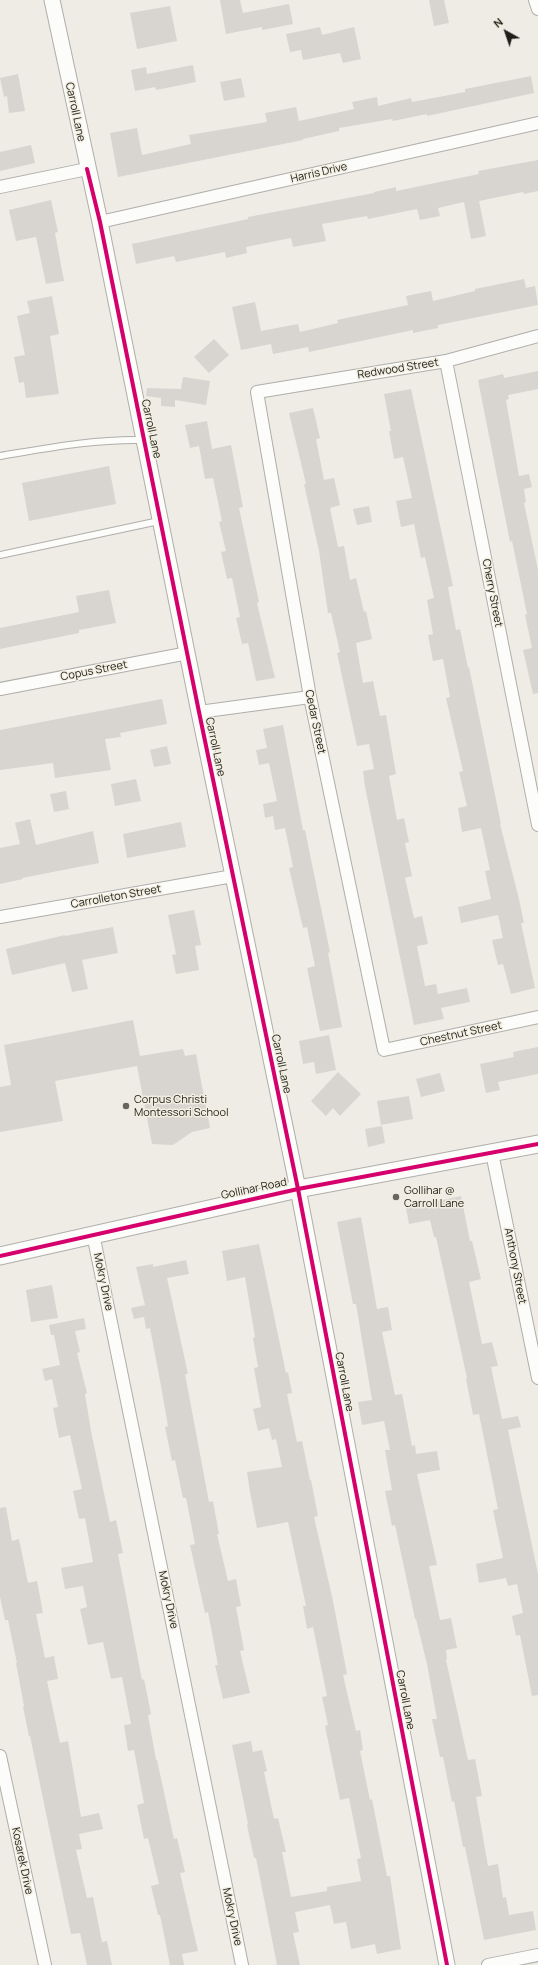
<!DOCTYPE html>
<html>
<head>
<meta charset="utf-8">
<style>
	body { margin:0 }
	#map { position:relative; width:538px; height:1965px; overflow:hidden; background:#eeece5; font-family:Manrope,sans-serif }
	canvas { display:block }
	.north { position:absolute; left:486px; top:12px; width:40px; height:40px; -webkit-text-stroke:3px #f2eee1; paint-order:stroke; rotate:320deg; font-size:11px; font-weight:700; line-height:16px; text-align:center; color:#1e1d18 }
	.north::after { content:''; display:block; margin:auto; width:14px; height:18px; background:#1e1d18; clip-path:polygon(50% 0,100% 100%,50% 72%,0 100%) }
</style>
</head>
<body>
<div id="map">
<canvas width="538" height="1965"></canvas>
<div class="north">N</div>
</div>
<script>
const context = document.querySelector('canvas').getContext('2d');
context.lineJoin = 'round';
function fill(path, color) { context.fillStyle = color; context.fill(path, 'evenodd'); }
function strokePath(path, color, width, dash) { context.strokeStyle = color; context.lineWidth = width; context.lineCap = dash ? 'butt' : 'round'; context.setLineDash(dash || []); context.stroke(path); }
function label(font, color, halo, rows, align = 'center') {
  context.font = font + ' Manrope,sans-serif'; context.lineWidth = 3; context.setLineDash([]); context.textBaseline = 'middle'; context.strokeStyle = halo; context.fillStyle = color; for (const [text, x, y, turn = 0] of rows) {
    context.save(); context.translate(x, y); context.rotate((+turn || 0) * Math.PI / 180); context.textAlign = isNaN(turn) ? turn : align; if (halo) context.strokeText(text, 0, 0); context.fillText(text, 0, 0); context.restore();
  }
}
fill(new Path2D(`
	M220 0H240L243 13 289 4 293 24 262 30V27L226 34Z
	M429 0H444L449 23 434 26Z
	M170 6 177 41 137 49 130 13Z
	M320 27 322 35 354 27 361 59 343 63 340 53 303 60 301 50 290 52 286 34Z
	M193 65 196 82 156 90 155 87 135 91 131 70 146 67 147 74Z
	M18 74 25 111 9 113 7 96 4 97 0 78Z
	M531 76 534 93 427 116V114L393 121 392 119 339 128V131L303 139V140L118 177 110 133 137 128 142 155 191 144 189 135 267 122 265 113 296 107 299 121 354 109 352 102 377 97 378 106 411 98 412 102 465 92V89Z
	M241 78 245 97 224 101 220 82Z
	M31 145 35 163 0 171V152Z
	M538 160V191L524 194 523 192 479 201 486 236 471 239 464 202 438 208 440 216 420 220 417 209 368 219 367 216 322 224 326 241 293 247 291 238 246 247 247 253 226 258 225 252 176 262 174 256 136 264 132 244 248 219V217L374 193V192L396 187V191L479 174 478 171Z
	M51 200 58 232 55 233 64 281 46 284 36 237 16 241 9 210Z
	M524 279 526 288 535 286 538 305 438 325V328L413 333V330L309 352 308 347 273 354 271 344 241 350 232 307 255 302 261 331 298 324 300 332 338 323 337 320 408 305 406 296 431 291 433 301 475 291V289Z
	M52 296 59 334 50 336 59 394 26 398 24 382 19 383 14 357 25 355 17 316 30 313 27 301Z
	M214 339 229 355 209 373 194 357Z
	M538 371V389L508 395 509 399 506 400 519 476 529 474 532 487 524 489 526 502 524 503 538 570V693L533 694 523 650 532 648 525 615 527 614 512 541 510 542 478 380 503 374 504 378Z
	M183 377 210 381 206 405 175 400V407L161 406V398L146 396 147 388 181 389Z
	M411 389 453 586 448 587 456 630 460 629 468 668 469 667 501 824H500L519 899 524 923H521L535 988 511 994 503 964 498 965 492 940 503 938 498 915 461 923 458 907 491 899 485 871 490 870 481 828 462 832 458 808 467 806 459 772 463 771 446 698 450 697 443 659 433 661 428 635 433 634 427 600 434 598 425 557 421 558 414 524 401 527 396 501 412 498 403 457 394 459 389 431H391L384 394Z
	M313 408 320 438 316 439 324 480 334 478 340 505 330 508 338 547 344 546 350 580 356 578 364 612 366 611 372 639 356 643 363 683 373 681 380 716 386 715 396 774 389 776 397 820 404 818 409 842 405 843 412 876 405 878 414 918 422 916 428 944 417 946 425 986 436 984 438 994 467 988 470 1002 441 1008 444 1019 414 1025 365 787 363 771 374 769 369 744 357 746 337 653 340 652 331 613H328L319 551 304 484H306L289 413Z
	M207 421 212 449 231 445 243 507 239 508 259 602 257 603 275 678 256 681 248 643 242 644 236 618 240 617 232 578 227 579 221 552 226 551 219 522 222 521 213 478 205 479 199 446 190 448 185 425Z
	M109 466 116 504 29 521 22 483Z
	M369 506 372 522 357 525 353 509Z
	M109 590 116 623 79 630V633L0 649V628L79 612 76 596Z
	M162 699 167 724 120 733 121 737 105 739 111 770 55 778 53 763 0 770V730Z
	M283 725 303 830H305L330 952 328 953 342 1027 320 1031 307 968 315 966 307 927 303 928 295 894 289 868 293 867 285 828 275 830 273 816 265 818 263 804 277 801 269 763 259 765 256 750 267 748 263 729Z
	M167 746 171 764 154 767 150 750Z
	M136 779 141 801 115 806 111 784Z
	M66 791 69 809 54 812 50 794Z
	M30 819 36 845 93 831 99 863 22 878 23 879 0 884V848L20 844 15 823Z
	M181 822 186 847 127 858 123 834Z
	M194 910 201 945 195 946 199 970 176 974 172 955 176 954 168 915Z
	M113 927 118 953 82 960 88 989 72 992 65 963 12 975 6 949 65 935V936Z
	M133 1020 140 1056 183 1049 185 1056 196 1054 210 1128 192 1132 173 1145 152 1144 137 1066 55 1081 63 1121 0 1132V1087L11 1085 4 1045Z
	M329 1035 336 1070 316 1074 314 1062 303 1064 299 1041Z
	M538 1047V1074L498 1082 500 1090 486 1093 480 1064 514 1057 513 1052Z
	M338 1072 361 1094 340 1116 333 1108 326 1116 311 1101Z
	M440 1073 445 1091 421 1097 416 1079Z
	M409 1096 413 1119 381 1125 377 1101Z
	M382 1126 385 1143 368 1147 365 1129Z
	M461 1196 470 1241H472L481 1279 469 1282 482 1344 492 1342 498 1366 491 1367 502 1419 518 1416 521 1427 508 1430 538 1574V1695L532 1696 520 1635 516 1636 512 1616 523 1613 517 1584 508 1586 506 1578 479 1583 476 1564 503 1558 493 1510 498 1509 479 1414 473 1415 466 1379 467 1378 436 1237H434L430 1220 409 1224 406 1208Z
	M361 1217 377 1309 388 1307 392 1330 382 1332 395 1395 402 1394 412 1446 415 1445 416 1454 437 1451 440 1470 417 1474 437 1565 429 1566 440 1620 451 1618 457 1648 446 1650 447 1659 446 1660 468 1760 475 1759 482 1796 476 1797 488 1866 498 1864 503 1898 506 1897 509 1915 533 1911 536 1930 484 1940 465 1847H463L454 1801 452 1802 443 1757H440L432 1719H437L427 1664 416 1619H415L395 1525 392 1526 385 1491 392 1490 385 1450H390L384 1421 362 1425 358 1402 372 1400 356 1304H353L337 1222Z
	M259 1244 286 1373 288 1372 292 1393 287 1394 297 1442 302 1441 310 1480H311L318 1516 314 1517 333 1601 347 1674 343 1675 356 1731 360 1730 363 1750 360 1751 370 1800 372 1799 387 1876H390L401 1949 377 1954 375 1944 351 1949 346 1922 334 1924 330 1905 295 1912 299 1932 293 1933 300 1965H277L256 1858H254L247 1825 248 1824 232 1745 251 1741 253 1752 262 1750 267 1771 264 1772 274 1819 278 1818 286 1852H282L291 1897 327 1891V1887L361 1881 357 1859 361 1858 349 1798 340 1800 325 1726 328 1725 322 1697 327 1696 313 1627 307 1629 303 1606H306L288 1522 257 1528 250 1492 247 1472 282 1467 276 1439 272 1440 269 1428 258 1431 253 1409 261 1407 254 1368 258 1367 253 1338 255 1337 245 1277 227 1281 222 1251Z
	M186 1260 189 1274 167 1278 188 1374H185L209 1502 213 1501 219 1534H217L228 1581 236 1579 241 1606 236 1607 244 1650 240 1651 250 1693 223 1699 215 1665H218L208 1612 205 1613 190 1545 195 1544 186 1498H183L175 1460 172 1461 165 1427 168 1426 161 1386 150 1328 146 1329 144 1317 134 1319 131 1308 145 1305 136 1267 153 1264V1267Z
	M52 1285 58 1318 31 1322 26 1290Z
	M84 1318 86 1329 75 1331 80 1352 77 1353 87 1393 85 1394 91 1431 110 1522 116 1520 123 1553 118 1554 142 1680 144 1679 151 1714 148 1715 156 1760H157L174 1839 177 1838 185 1872 180 1873 198 1951 182 1954 184 1965H170L160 1915H158L151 1886 159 1884 148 1838 144 1839 137 1805 144 1803 134 1750 128 1751 124 1725 131 1724 122 1677 111 1679 103 1642 88 1645 80 1609 87 1607 83 1586 65 1589 61 1568 93 1562 85 1518 79 1519 73 1491 82 1489 70 1435 59 1438 53 1408 58 1407 52 1379 45 1381 42 1369 60 1365 54 1335H51L49 1325Z
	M6 1507 12 1541 19 1539 28 1583 37 1581 43 1613 36 1614 45 1658 54 1656 58 1679 47 1681 60 1743 68 1741 81 1817 99 1813 103 1829 79 1834 82 1849 76 1850 87 1898 93 1897 102 1942 107 1941 112 1965H87L80 1933 71 1934 30 1736H29L23 1707 24 1706 16 1663H17L8 1620H5L0 1597V1508Z`), '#d8d5d0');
const service = new Path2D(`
	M0 456C48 448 94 439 143 440
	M0 555 159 521`);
const minor = new Path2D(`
	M535 0 538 9
	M0 187 87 169
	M100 222 538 123
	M538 336 446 361 257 392 310 697 384 1050 538 1017
	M446 361 538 825
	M0 689 188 653
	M199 712 310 697
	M0 917 233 876
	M492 1153 538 1378
	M93 1234 242 1965
	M0 1756 45 1965
	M488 1965 538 1955`);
const tertiary = new Path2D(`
	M52 0 100 222 199 712 298 1189 447 1965`);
const secondary = new Path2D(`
	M0 1256 298 1189 538 1144`);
strokePath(service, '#b0aea9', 8);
strokePath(minor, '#b0aea9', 14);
strokePath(tertiary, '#b0aea9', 17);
strokePath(secondary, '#b0aea9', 19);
strokePath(service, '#fcfcfb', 6);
strokePath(minor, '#fcfcfb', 12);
strokePath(tertiary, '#fcfcfb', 15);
strokePath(secondary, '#fcfcfb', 17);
strokePath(new Path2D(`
	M87 169 100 222 199 712 298 1189 447 1965
	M0 1256 298 1189 538 1144`), '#d6006c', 4);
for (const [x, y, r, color] of [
	[126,1106,4,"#676560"],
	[396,1197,4,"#676560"]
]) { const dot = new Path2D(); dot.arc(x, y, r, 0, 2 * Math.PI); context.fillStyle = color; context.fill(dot); strokePath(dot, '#f2eee1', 1.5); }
label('11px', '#1e1d18', '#f2eee1', [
	["Carroll Lane",75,112,78],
	["Harris Drive",319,173,-13],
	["Redwood Street",398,369,-9],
	["Carroll Lane",151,429,78],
	["Cherry Street",492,593,79],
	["Copus Street",94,671,-11],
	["Cedar Street",315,722,78],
	["Carroll Lane",215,747,78],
	["Carrolleton Street",116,897,-10],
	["Chestnut Street",461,1034,-12],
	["Carroll Lane",281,1064,78],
	["Gollihar Road",254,1189,-12],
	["Anthony Street",515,1266,79],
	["Mokry Drive",103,1282,78],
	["Carroll Lane",344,1382,79],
	["Mokry Drive",168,1600,78],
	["Carroll Lane",405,1700,79],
	["Kosarek Drive",22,1861,78],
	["Mokry Drive",232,1917,78]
]);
label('11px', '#1e1d18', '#f2eee1', [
	["Corpus Christi",134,1100],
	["Montessori School",134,1113],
	["Gollihar @",404,1191],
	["Carroll Lane",404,1204]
], 'left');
</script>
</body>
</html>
